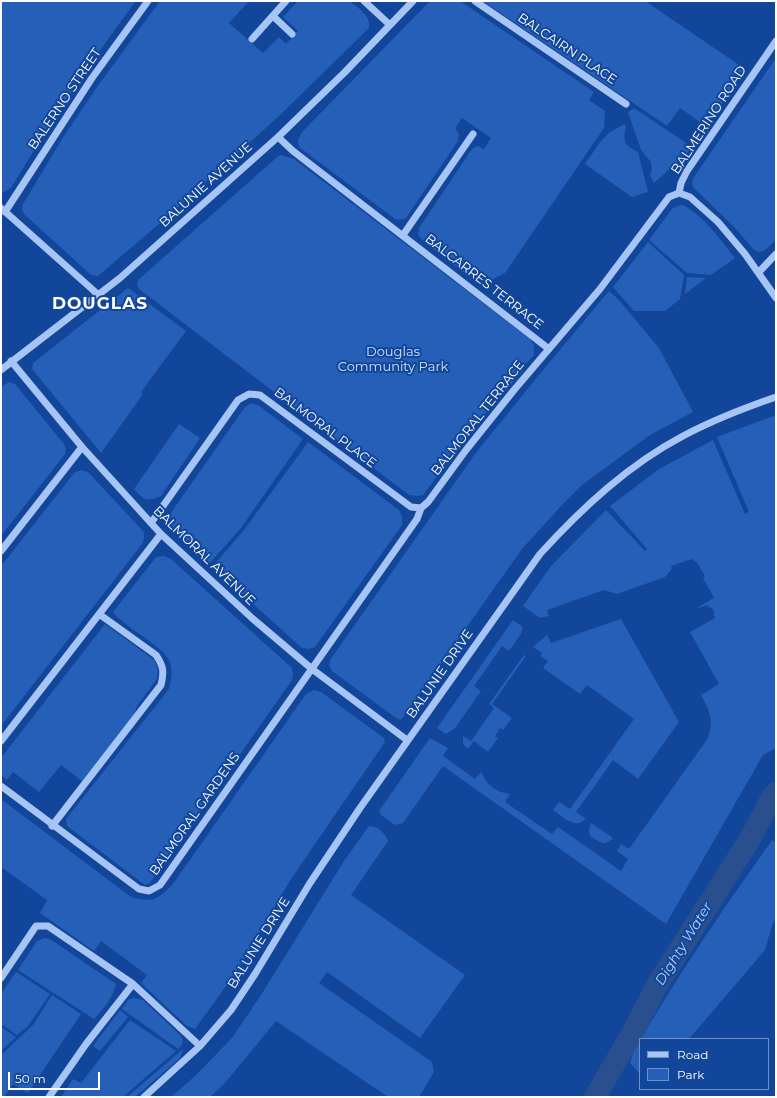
<!DOCTYPE html>
<html>
<head>
<meta charset="utf-8">
<style>
	body { margin:0 }
	#map { position:relative; width:777px; height:1098px; overflow:hidden; background:#12469a; font-family:Montserrat,sans-serif }
	canvas { display:block }
	.frame { position:absolute; inset:0; border:2px solid #fff; pointer-events:none }
	.legend { position:absolute; left:639px; top:1038px; width:130px; height:52px; box-sizing:border-box; background:#12469a; border:1px solid #7190c2; margin:0; padding:5px 7px; list-style:none; font-size:12px; color:#fff }
	.legend li { display:flex; align-items:center; gap:8px; height:20px }
	.legend b { width:20px; border:1px solid #7190c2 }
	.scale { position:absolute; left:8px; top:1072px; width:92px; height:18px; box-sizing:border-box; border:2px solid #fff; border-top:0; padding-left:5px; font-size:12px; line-height:14px; white-space:nowrap; color:#fff; -webkit-text-stroke:3px #12469a; paint-order:stroke }
</style>
</head>
<body>
<div id="map">
<canvas width="777" height="1098"></canvas>
<div class="frame"></div>
<ul class="legend">
<li><b style="height:5px;background:#a6c5f4"></b>Road</li>
<li><b style="height:11px;background:#255fb8"></b>Park</li>
</ul>
<div class="scale">50 m</div>
</div>
<script>
const context = document.querySelector('canvas').getContext('2d');
context.lineJoin = 'round';
function fill(path, color) { context.fillStyle = color; context.fill(path, 'evenodd'); }
function strokePath(path, color, width, dash) { context.strokeStyle = color; context.lineWidth = width; context.lineCap = dash ? 'butt' : 'round'; context.setLineDash(dash || []); context.stroke(path); }
function label(font, color, halo, rows, align = 'center') {
  context.font = font + ' Montserrat,sans-serif'; context.lineWidth = 4; context.setLineDash([]); context.textBaseline = 'middle'; context.strokeStyle = halo; context.fillStyle = color; for (const [text, x, y, turn = 0] of rows) {
    context.save(); context.translate(x, y); context.rotate((+turn || 0) * Math.PI / 180); context.textAlign = isNaN(turn) ? turn : align; if (halo) context.strokeText(text, 0, 0); context.fillText(text, 0, 0); context.restore();
  }
}
fill(new Path2D(`
	M1 1H136C91 61 50 123 11 188L4 192 1 191Z
	M160 1H249L229 23 263 53 279 37 286 44 298 31 283 17 298 1H350C359 9 371 15 369 28L278 117 166 218 98 276 91 275 25 215 22 210 23 204 62 139 97 87Z
	M430 1H460L594 92 589 100 605 111 604 128 505 273 491 280 474 267 468 276 421 239 418 234 419 228 472 149 477 146 484 149 491 138 462 118 455 128 459 134 458 141 406 218 400 220 395 219 299 147 298 140 302 132Z
	M483 1H645L745 69 714 116 708 112 700 122 680 108 667 126Z
	M776 58V240L764 251 758 252 753 249 735 228 693 187 692 183 694 177Z
	M634 108 692 147 687 154 654 183 650 175 652 169 651 162 641 150 628 112Z
	M625 124 626 128C622 141 625 146 638 152L648 192 632 197 585 164 600 142 610 132Z
	M280 155 294 159 530 339 534 346V355L522 368 524 370C487 409 455 452 423 495L417 496 409 495 139 289 137 285 138 280 276 158Z
	M682 205C701 212 723 243 735 258L711 275 687 273 649 240 672 209 677 206Z
	M648 242 684 275 680 299 665 311H634L613 287Z
	M687 277 706 278 685 294Z
	M128 288 186 331 141 392 143 394 101 453 32 369 33 363Z
	M609 291 618 299 659 348 693 412 650 435 582 485 562 505 522 549 401 720 396 718 332 671 329 665 330 660 475 454 534 381Z
	M9 382 15 384 64 444 66 449 65 454 1 536V387Z
	M251 403 258 405 303 439 241 528 209 564 170 526 168 517 245 407Z
	M776 415V748L763 755 666 924 443 766 403 823 395 825 381 815 379 811 430 738 448 748 443 756 475 779 481 772C489 787 494 791 510 794L505 802 552 834 558 827 621 871 628 859 617 851 621 844 629 849 708 738C714 719 710 712 701 695L719 684 690 632 715 618 713 614 715 613 711 607 709 608 708 605 695 609 714 598 703 578 705 576 698 564 692 559 671 566 672 569 665 577 617 594 604 590 547 610 549 616 540 618 523 606 551 566 606 510 645 551 647 549 610 506 659 469 713 440 745 514 749 512 717 437Z
	M179 424 200 438 161 496C146 502 144 500 134 489Z
	M308 442 399 510 402 517V525L315 647 308 649 302 648 212 567 244 530Z
	M82 470 88 472 144 532V538L142 544 1 726V566L75 472Z
	M164 556 171 559 292 668 293 674 292 680 150 883 145 885 67 826 66 819 169 689C176 662 169 656 148 640 138 633 128 626 118 618L113 612 156 557Z
	M621 619 679 722 638 779 613 760 576 812 586 819C574 830 564 817 553 810L559 802 570 809 634 719 587 685 580 694 543 668 548 661 540 656 542 653 533 647 547 635 551 643Z
	M513 620 523 627 521 634 509 651 502 646 474 686 481 691 455 728 446 734 437 728Z
	M105 624 154 660 158 669 157 679 137 706 134 715 82 781 61 765 39 792 13 772 7 780 1 775V758Z
	M524 655 526 656 492 704 512 718 503 730 500 728 495 736 498 738 488 752 474 741 468 749 463 744V736L471 741 494 708 489 704Z
	M314 690 321 692 384 738 385 742 291 879 239 968 195 1029 187 1026 141 983 147 975 101 941 94 951 40 913 47 900 1 867V799L131 897C153 903 157 900 173 884L306 694Z
	M591 823 613 838C603 847 600 842 590 836L589 829Z
	M369 826C378 826 385 833 388 841L351 895 465 975 420 1038 327 972 319 983 432 1062 434 1072 419 1097H388L276 1021 224 1084 210 1097H171L196 1075 232 1038 261 995 344 861Z
	M772 840 776 842V919L773 922 765 950 689 1039H641C681 970 726 905 772 840Z
	M44 938 50 939 116 984C113 998 104 1008 94 1019L18 970 37 941Z
	M16 972 50 994 28 1026 17 1035 1 1024V994Z
	M52 995 81 1014 28 1093 13 1084 4 1097H1V1055L33 1025Z
	M133 998 143 1000 181 1036 183 1041 182 1045 178 1049 122 1009 128 1000Z
	M120 1010 128 1017 100 1051 93 1046Z
	M130 1020 176 1051 123 1097H61L73 1079 81 1083Z
	M1 1027 16 1037 1 1051Z
	M640 1040V1074L630 1063 633 1053Z
	M183 1049 180 1058 135 1097H127Z`), '#255fb8');
strokePath(new Path2D(`
	M595 1097 633 1032 656 987 750 839 772 797 776 793`), '#294f8e', 22);
strokePath(new Path2D(`
	M364 1 390 25
	M475 1 626 104
	M273 16 292 34
	M252 39 286 1
	M776 41 687 171 681 183 679 193 690 197 718 222 745 254 776 298
	M278 137 293 151 549 349
	M1 208 93 290 98 295
	M5 212 92 78 148 1
	M403 235 473 134
	M759 272 776 254
	M11 361 82 447 161 534 253 619 312 669 407 740
	M1 370 120 278 278 137 345 72 413 1
	M151 523 238 400 249 394 260 395 411 507 421 508
	M1 551 82 447
	M1 741 161 534
	M1 786 139 889 149 891 160 885 417 519 421 508 428 502 466 450 514 390 600 289 669 197 679 193
	M52 826 161 685C164 672 164 667 156 655L99 614
	M1 978 36 926H48L133 984 200 1046
	M49 1097 86 1044 133 984
	M144 1097 200 1046 231 1010 255 974 310 883 360 808 540 554C582 508 628 465 683 436 713 420 744 408 776 397`), '#a6c5f4', 7);
label('13px', '#fff', '#12469a', [
	["BALCAIRN PLACE",567,49,34],
	["BALERNO STREET",65,99,-56],
	["BALMERINO ROAD",709,120,-57],
	["BALUNIE AVENUE",206,185,-42],
	["BALCARRES TERRACE",484,282,38],
	["BALMORAL TERRACE",478,418,-52],
	["BALMORAL PLACE",325,428,37],
	["BALMORAL AVENUE",204,556,44],
	["BALUNIE DRIVE",440,674,-55],
	["BALMORAL GARDENS",195,814,-55],
	["BALUNIE DRIVE",259,943,-58]
]);
label('13px', '#cee1fd', '#12469a', [
	["Douglas",393,352],
	["Community Park",393,367]
]);
label('italic 14px', '#b2cffa', '#12469a', [
	["Dighty Water",684,944,-58]
]);
context.letterSpacing = '1px';
label('bold 17px', '#fff', '#12469a', [
	["DOUGLAS",100,304]
]);
context.letterSpacing = '0px';
</script>
</body>
</html>
